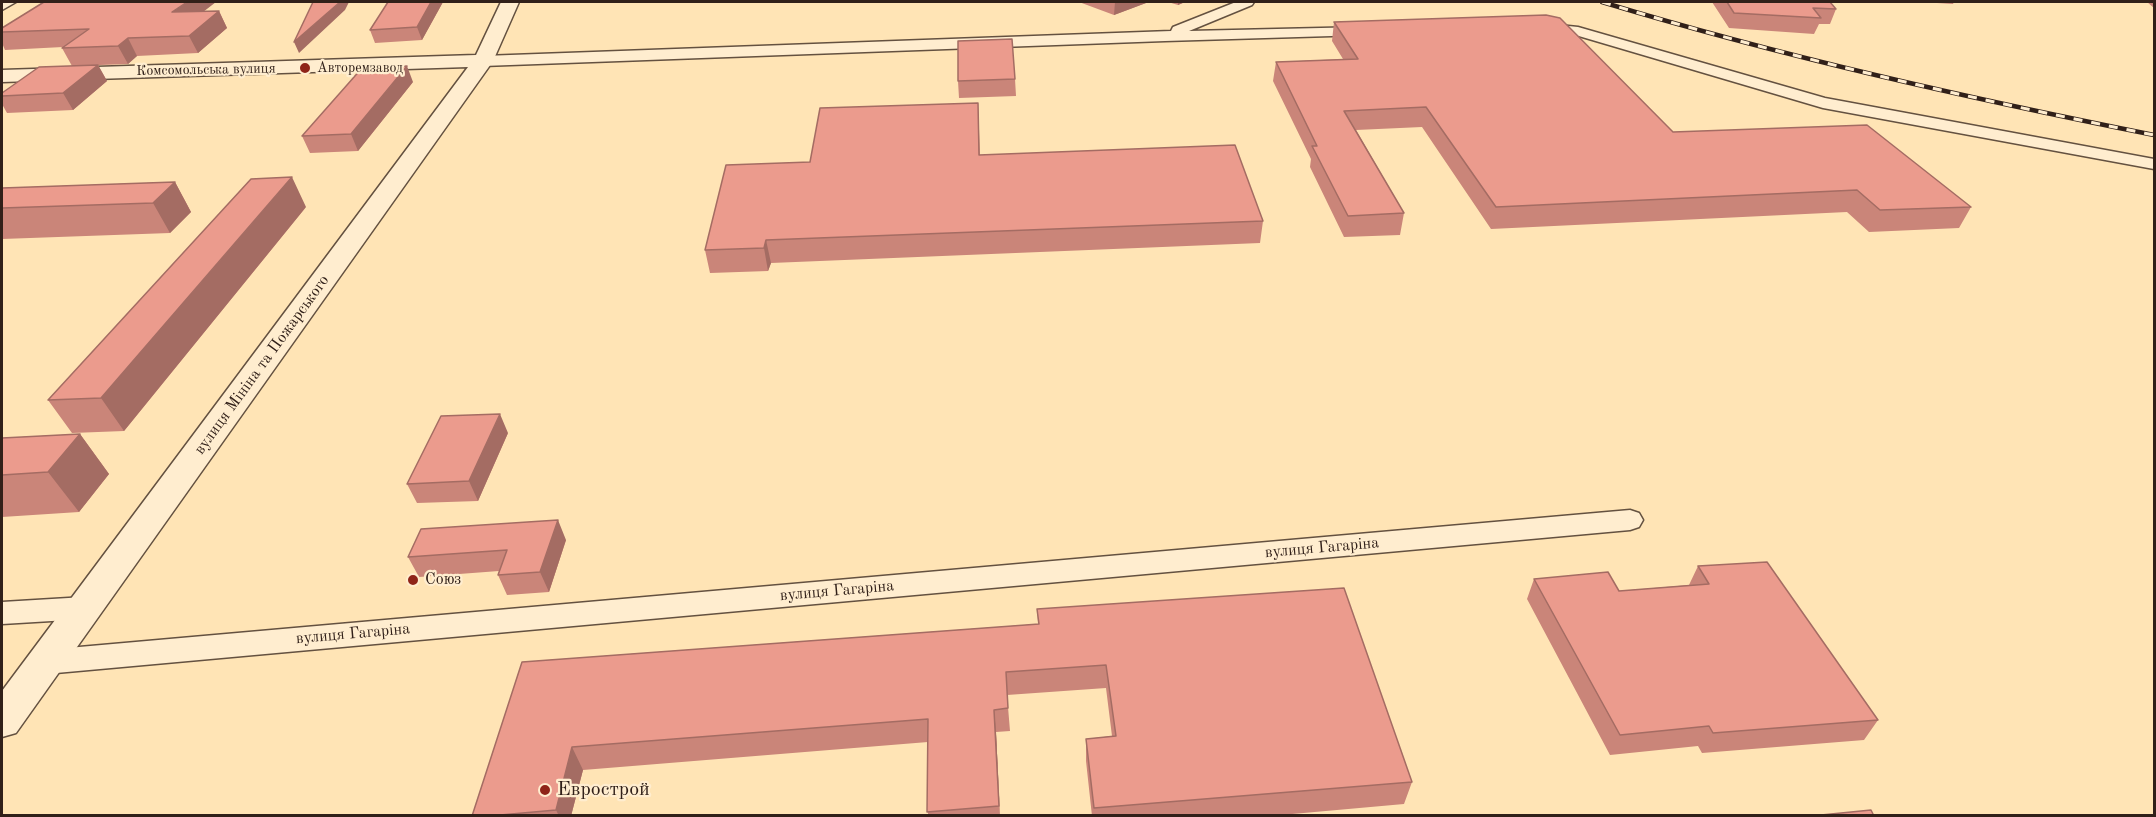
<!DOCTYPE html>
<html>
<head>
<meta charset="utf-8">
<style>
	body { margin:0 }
	#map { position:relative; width:2156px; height:817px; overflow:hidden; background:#ffe4b5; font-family:"Old Standard TT",serif }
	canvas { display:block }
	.frame { position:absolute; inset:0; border:3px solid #312019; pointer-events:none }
</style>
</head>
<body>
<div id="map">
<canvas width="2156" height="817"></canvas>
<div class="frame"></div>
</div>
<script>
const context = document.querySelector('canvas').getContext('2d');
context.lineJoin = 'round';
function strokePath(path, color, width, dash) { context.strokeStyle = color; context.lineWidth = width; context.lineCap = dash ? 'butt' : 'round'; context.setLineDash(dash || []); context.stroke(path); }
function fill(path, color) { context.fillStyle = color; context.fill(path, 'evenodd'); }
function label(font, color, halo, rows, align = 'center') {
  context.font = font + ' "Old Standard TT",serif'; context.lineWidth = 4.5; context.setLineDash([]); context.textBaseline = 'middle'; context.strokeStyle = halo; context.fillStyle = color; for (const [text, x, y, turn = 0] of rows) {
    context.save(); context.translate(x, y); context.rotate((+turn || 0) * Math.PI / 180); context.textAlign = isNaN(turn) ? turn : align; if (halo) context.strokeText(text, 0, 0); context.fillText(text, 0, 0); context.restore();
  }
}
const minor = new Path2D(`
	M2 2H16L2 10Z
	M1236 2H1254L1252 5 1189 31 1365 27 1372 31 1365 35 1165 41 483 66 475 61 483 56 1171 31 1173 27Z
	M1540 23 1578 27 1825 98 2154 159V169L1823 108 1572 34 1535 30 1533 27Z
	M1630 510 1639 513 1643 520 1639 527 1630 530 45 674 34 671 30 662 34 653 45 650Z
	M85 597 95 600 99 608 95 616 85 619 2 624V602Z`);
const tertiary = new Path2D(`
	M501 2H519L493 61 16 733 2 737V691L468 67 2 82V70L476 55Z`);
strokePath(minor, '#645140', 3);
strokePath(tertiary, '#645140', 3);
fill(minor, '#ffedcf');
fill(tertiary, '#ffedcf');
const rail = new Path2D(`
	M1602 2C1784 57 1968 98 2154 135`);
strokePath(rail, '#312019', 4.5);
strokePath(rail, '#ffedcf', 3, [9]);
fill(new Path2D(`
	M388 2H443L422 40 375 43 370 30Z
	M1079 2H1146V3L1114 15Z
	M1168 2H1185L1178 5Z
	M1712 2H1830L1836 9 1830 24H1819L1814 34 1729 28Z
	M1921 2H1954L1953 4Z
	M2147 2H2154V8Z
	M204 11H219L227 28 198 53 137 56 128 64 72 66 62 48 63 47 5 50 2 43V28Z
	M1334 22 1673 132 1971 207 1959 228 1869 232 1847 212 1491 229 1422 127 1356 130 1404 213 1400 235 1344 237 1310 167 1311 159 1273 81 1276 62 1343 59 1332 41Z
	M98 65 107 81 73 110 7 113 2 104V93Z
	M1015 79 1016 96 959 98 958 81Z
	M413 82 358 151 310 153 302 136Z
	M978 103 980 155 1263 221 1260 243 771 263 768 271 710 273 705 250 810 162Z
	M175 182 191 212 170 233 2 239V188Z
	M306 207 124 431 72 433 48 400Z
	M508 433 478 501 417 503 407 484Z
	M80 434 109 474 79 512 2 517V438Z
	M566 540 549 592 507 595 498 575 499 571 419 577 408 557Z
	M1698 566 1878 720 1864 740 1702 753 1698 746 1610 755 1527 599 1534 579 1619 591 1689 585Z
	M1037 609 1412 782 1404 804 1270 816H1092L1086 761V739L1112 736 1106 688 1007 695 1010 731 996 732 1000 816H928V742L583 770 571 816H472L522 662 1038 624Z`), '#ca8579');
fill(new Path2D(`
	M187 2H216L181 29 172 12Z
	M340 2H349L345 10 299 53 294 42Z
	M431 2H443L422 40 417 27Z
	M1115 2H1146V3L1114 15Z
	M1178 2H1185L1178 5Z
	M219 11 227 28 198 53 189 36Z
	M128 38 137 56 128 64 118 46Z
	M98 65 107 81 73 110 63 93Z
	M407 66 413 82 358 151 351 134Z
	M292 177 306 207 124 431 101 398Z
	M175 182 191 212 170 233 153 203Z
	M766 240 771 263 768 271 764 248Z
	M500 414 508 433 478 501 469 481Z
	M80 434 109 474 79 512 48 472Z
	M558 520 566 540 549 592 540 572Z
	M994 710 996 732 1000 816Z
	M572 747 583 770 571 816H559L556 810Z`), '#a46c63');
const building = new Path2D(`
	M44 2H187L172 12 219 11 189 36 128 38 118 46 62 48 89 29 2 32V28Z
	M313 2H340L294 42Z
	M388 2H431L417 27 370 30Z
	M1727 2H1830L1836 9 1813 8 1821 18 1734 13Z
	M1546 15 1560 18 1673 132 1867 125 1971 207 1880 210 1857 190 1496 207 1426 107 1344 111 1404 213 1348 216 1312 146H1317L1276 62 1358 59 1334 22Z
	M1012 39 1015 79 958 81V41Z
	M98 65 63 93 2 96V93L39 67Z
	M407 66 351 134 302 136 362 68Z
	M978 103 979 155 1235 145 1263 221 766 240 764 248 705 250 726 165 810 162 820 108Z
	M292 177 101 398 48 400 251 179Z
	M175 182 153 203 2 208V188Z
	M500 414 469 481 407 484 441 416Z
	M80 434 48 472 2 475V438Z
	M558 520 540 572 498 575 507 550 408 557 421 529Z
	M1767 562 1878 720 1713 733 1709 726 1620 735 1534 579 1608 572 1619 591 1709 584 1698 566Z
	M1344 588 1412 782 1094 808 1086 739 1116 736 1106 665 1006 672 1008 708 994 710 999 806 927 812 928 719 572 747 556 810 489 816H472L522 662 1039 624 1037 609Z
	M1871 810 1874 816H1811Z`);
fill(building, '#eb9b8d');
strokePath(building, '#a46c63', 1.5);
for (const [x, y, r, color] of [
	[305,68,6,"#8f2418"],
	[413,580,6,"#8f2418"],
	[545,790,6,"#8f2418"]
]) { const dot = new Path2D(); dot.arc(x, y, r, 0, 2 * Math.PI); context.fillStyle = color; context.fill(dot); strokePath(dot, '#ffedcf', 2); }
label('14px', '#312019', '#ffedcf', [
	["Авторемзавод",317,68]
], 'left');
label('14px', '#312019', '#ffedcf', [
	["Комсомольська вулиця",206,70,-1]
]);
label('16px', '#312019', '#ffedcf', [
	["вулиця Мініна та Пожарського",262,365,-54],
	["вулиця Гагаріна",1322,548,-5],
	["вулиця Гагаріна",837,591,-5],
	["вулиця Гагаріна",353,634,-5]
]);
label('16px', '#312019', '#ffedcf', [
	["Союз",425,580]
], 'left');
label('20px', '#312019', '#ffedcf', [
	["Еврострой",557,790]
], 'left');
</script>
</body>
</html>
